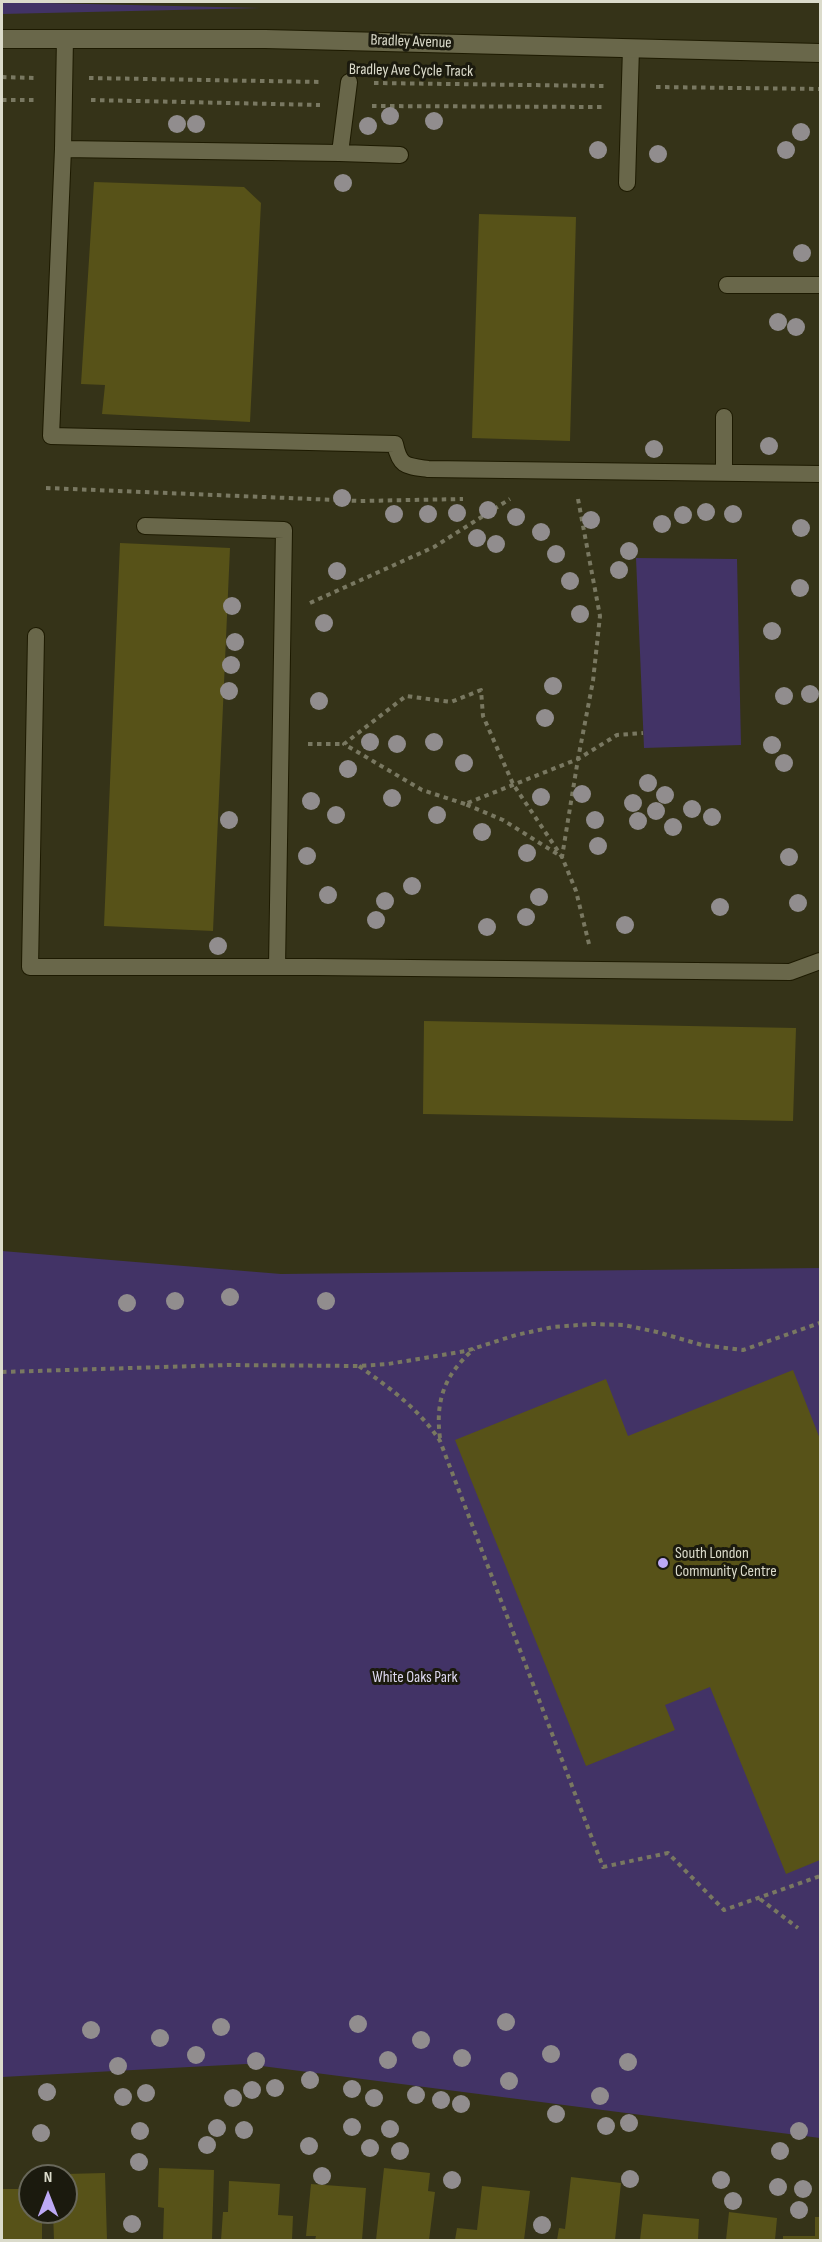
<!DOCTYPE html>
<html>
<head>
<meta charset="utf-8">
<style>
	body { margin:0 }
	#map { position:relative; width:822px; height:2242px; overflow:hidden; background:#353318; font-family:"Sofia Sans Condensed",sans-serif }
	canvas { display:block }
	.frame { position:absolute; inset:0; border:3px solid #dbdbcb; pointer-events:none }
	.north { position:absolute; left:18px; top:2164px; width:60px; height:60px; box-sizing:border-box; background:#1b1a0e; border:2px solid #68675a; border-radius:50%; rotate:0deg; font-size:16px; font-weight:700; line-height:24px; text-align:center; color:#dbdbcb }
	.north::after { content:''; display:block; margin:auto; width:21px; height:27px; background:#bda9f5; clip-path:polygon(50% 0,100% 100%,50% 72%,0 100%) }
</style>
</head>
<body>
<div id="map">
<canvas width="822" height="2242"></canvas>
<div class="frame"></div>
<div class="north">N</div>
</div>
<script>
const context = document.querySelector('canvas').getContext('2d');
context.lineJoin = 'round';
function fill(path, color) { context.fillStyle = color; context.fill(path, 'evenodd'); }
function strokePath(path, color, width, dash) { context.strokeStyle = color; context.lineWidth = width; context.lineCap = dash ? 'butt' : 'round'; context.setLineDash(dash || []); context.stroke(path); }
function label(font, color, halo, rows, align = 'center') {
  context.font = font + ' "Sofia Sans Condensed",sans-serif'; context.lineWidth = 6; context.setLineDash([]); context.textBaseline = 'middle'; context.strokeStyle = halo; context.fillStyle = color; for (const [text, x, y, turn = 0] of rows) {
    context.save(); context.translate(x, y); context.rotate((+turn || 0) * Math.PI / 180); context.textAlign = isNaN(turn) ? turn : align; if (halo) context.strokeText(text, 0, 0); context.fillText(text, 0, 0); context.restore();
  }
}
fill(new Path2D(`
	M2 2 261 8 2 14Z
	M636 558 737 559 741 745 644 748Z
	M2 1251 281 1274 820 1268V2138L246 2064 2 2077Z`), '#423366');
fill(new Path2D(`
	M94 182 244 187 261 203 250 422 102 414 105 385 81 384Z
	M479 214 576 217 570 441 472 438Z
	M120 543 230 548 213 931 104 926Z
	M424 1021 796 1028 793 1121 423 1114Z
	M793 1370 820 1439V1860L786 1874 710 1687 665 1705 675 1730 586 1766 455 1440 606 1379 628 1436Z
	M159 2168 214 2170 212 2240H163L164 2208 158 2207Z
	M384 2168 430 2173 428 2191 435 2192 429 2240H376Z
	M105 2173 107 2240H54L53 2212H66V2174Z
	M571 2177 621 2183 615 2240H557L559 2228 565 2229Z
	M229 2181 280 2184 278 2215 293 2216 292 2240H221L223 2212H228Z
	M311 2184 366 2188 362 2240H315L316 2236H306Z
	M482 2186 530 2191 524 2240H455L457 2228 477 2230Z
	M2 2189H30V2212H42V2239L2 2240Z
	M729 2212 777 2218 775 2240H726Z
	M643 2214 699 2219 698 2240H640Z
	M815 2217H820V2240H783V2236H815Z`), '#575218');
const lane = new Path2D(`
	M65 38 63 149 340 153 349 82
	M63 149 51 436 395 444C400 467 406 466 428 469L820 474
	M340 153 400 155
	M627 183 631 48
	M727 285H820
	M724 472V417
	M145 526 284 530 277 967
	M36 636 30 967H316L790 972 820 961`);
const secondary = new Path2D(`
	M2 39H265L820 53`);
strokePath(lane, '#1d1a01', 18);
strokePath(secondary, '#1d1a01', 20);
strokePath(new Path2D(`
	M2 77 37 78
	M89 78 322 82
	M374 83 604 86
	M656 87 820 89
	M2 100H38
	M91 100 320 105
	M372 106 602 107
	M46 488 360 501 463 499
	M578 499 600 616 593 681 578 759 562 857 576 891 589 944
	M310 603 434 547 510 499
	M308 744H344
	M465 804 422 790 344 744 406 696 451 702 481 690 483 716 513 784 562 857 503 820 465 804 578 759 617 735 643 733
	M359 1366C390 1388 419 1409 440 1441L603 1867 668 1853 724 1910 820 1876
	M2 1372 228 1365 359 1366 388 1364 466 1351 516 1335 553 1327 592 1324 624 1325 657 1332 702 1345 743 1350 820 1323
	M440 1438C435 1400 445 1374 474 1349
	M760 1899 798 1928`), '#797861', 4, [4.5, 4.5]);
strokePath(lane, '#69674a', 16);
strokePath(secondary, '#69674a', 18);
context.fillStyle = '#918d8e';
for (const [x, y] of [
	[390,116],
	[434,121],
	[177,124],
	[196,124],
	[368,126],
	[801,132],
	[598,150],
	[786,150],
	[658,154],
	[343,183],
	[802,253],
	[778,322],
	[796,327],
	[769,446],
	[654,449],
	[342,498],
	[488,510],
	[706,512],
	[457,513],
	[394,514],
	[428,514],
	[733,514],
	[683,515],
	[516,517],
	[591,520],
	[662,524],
	[801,528],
	[541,532],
	[477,538],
	[496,544],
	[629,551],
	[556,554],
	[619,570],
	[337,571],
	[570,581],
	[800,588],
	[232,606],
	[580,614],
	[324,623],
	[772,631],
	[235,642],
	[231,665],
	[553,686],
	[229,691],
	[810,694],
	[784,696],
	[319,701],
	[545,718],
	[370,742],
	[434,742],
	[397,744],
	[772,745],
	[464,763],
	[784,763],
	[348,769],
	[648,783],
	[582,794],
	[665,795],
	[541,797],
	[392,798],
	[311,801],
	[633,803],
	[692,809],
	[656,811],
	[336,815],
	[437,815],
	[712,817],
	[229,820],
	[595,820],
	[638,821],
	[673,827],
	[482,832],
	[598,846],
	[527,853],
	[307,856],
	[789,857],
	[412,886],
	[328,895],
	[539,897],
	[385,901],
	[798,903],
	[720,907],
	[526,917],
	[376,920],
	[625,925],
	[487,927],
	[218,946],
	[230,1297],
	[175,1301],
	[326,1301],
	[127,1303],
	[506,2022],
	[358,2024],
	[221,2027],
	[91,2030],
	[160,2038],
	[421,2040],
	[551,2054],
	[196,2055],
	[462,2058],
	[388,2060],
	[256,2061],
	[628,2062],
	[118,2066],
	[310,2080],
	[509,2081],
	[275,2088],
	[352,2089],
	[252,2090],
	[47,2092],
	[146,2093],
	[416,2095],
	[600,2096],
	[123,2097],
	[233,2098],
	[374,2098],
	[441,2100],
	[461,2104],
	[556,2114],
	[629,2123],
	[606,2126],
	[352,2127],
	[217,2128],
	[390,2129],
	[244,2130],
	[140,2131],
	[799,2131],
	[41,2133],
	[207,2145],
	[309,2146],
	[370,2148],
	[400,2151],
	[780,2151],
	[139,2162],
	[322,2176],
	[630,2179],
	[452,2180],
	[721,2180],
	[778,2187],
	[803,2189],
	[733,2201],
	[799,2210],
	[132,2224],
	[542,2225]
]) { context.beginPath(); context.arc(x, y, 9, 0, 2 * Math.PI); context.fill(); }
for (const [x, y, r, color] of [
	[663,1563,6,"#bda9f5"]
]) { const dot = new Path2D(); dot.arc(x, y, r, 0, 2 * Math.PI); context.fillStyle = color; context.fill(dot); strokePath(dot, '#1b1a0e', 2); }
label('16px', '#dbdbcb', '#1b1a0e', [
	["Bradley Avenue",411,42,2],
	["Bradley Ave Cycle Track",411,71,1]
]);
label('16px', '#dbdbcb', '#1b1a0e', [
	["South London",675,1554],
	["Community Centre",675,1572]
], 'left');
label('16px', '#dcd7ee', '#1b1a0e', [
	["White Oaks Park",415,1678]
]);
</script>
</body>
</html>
